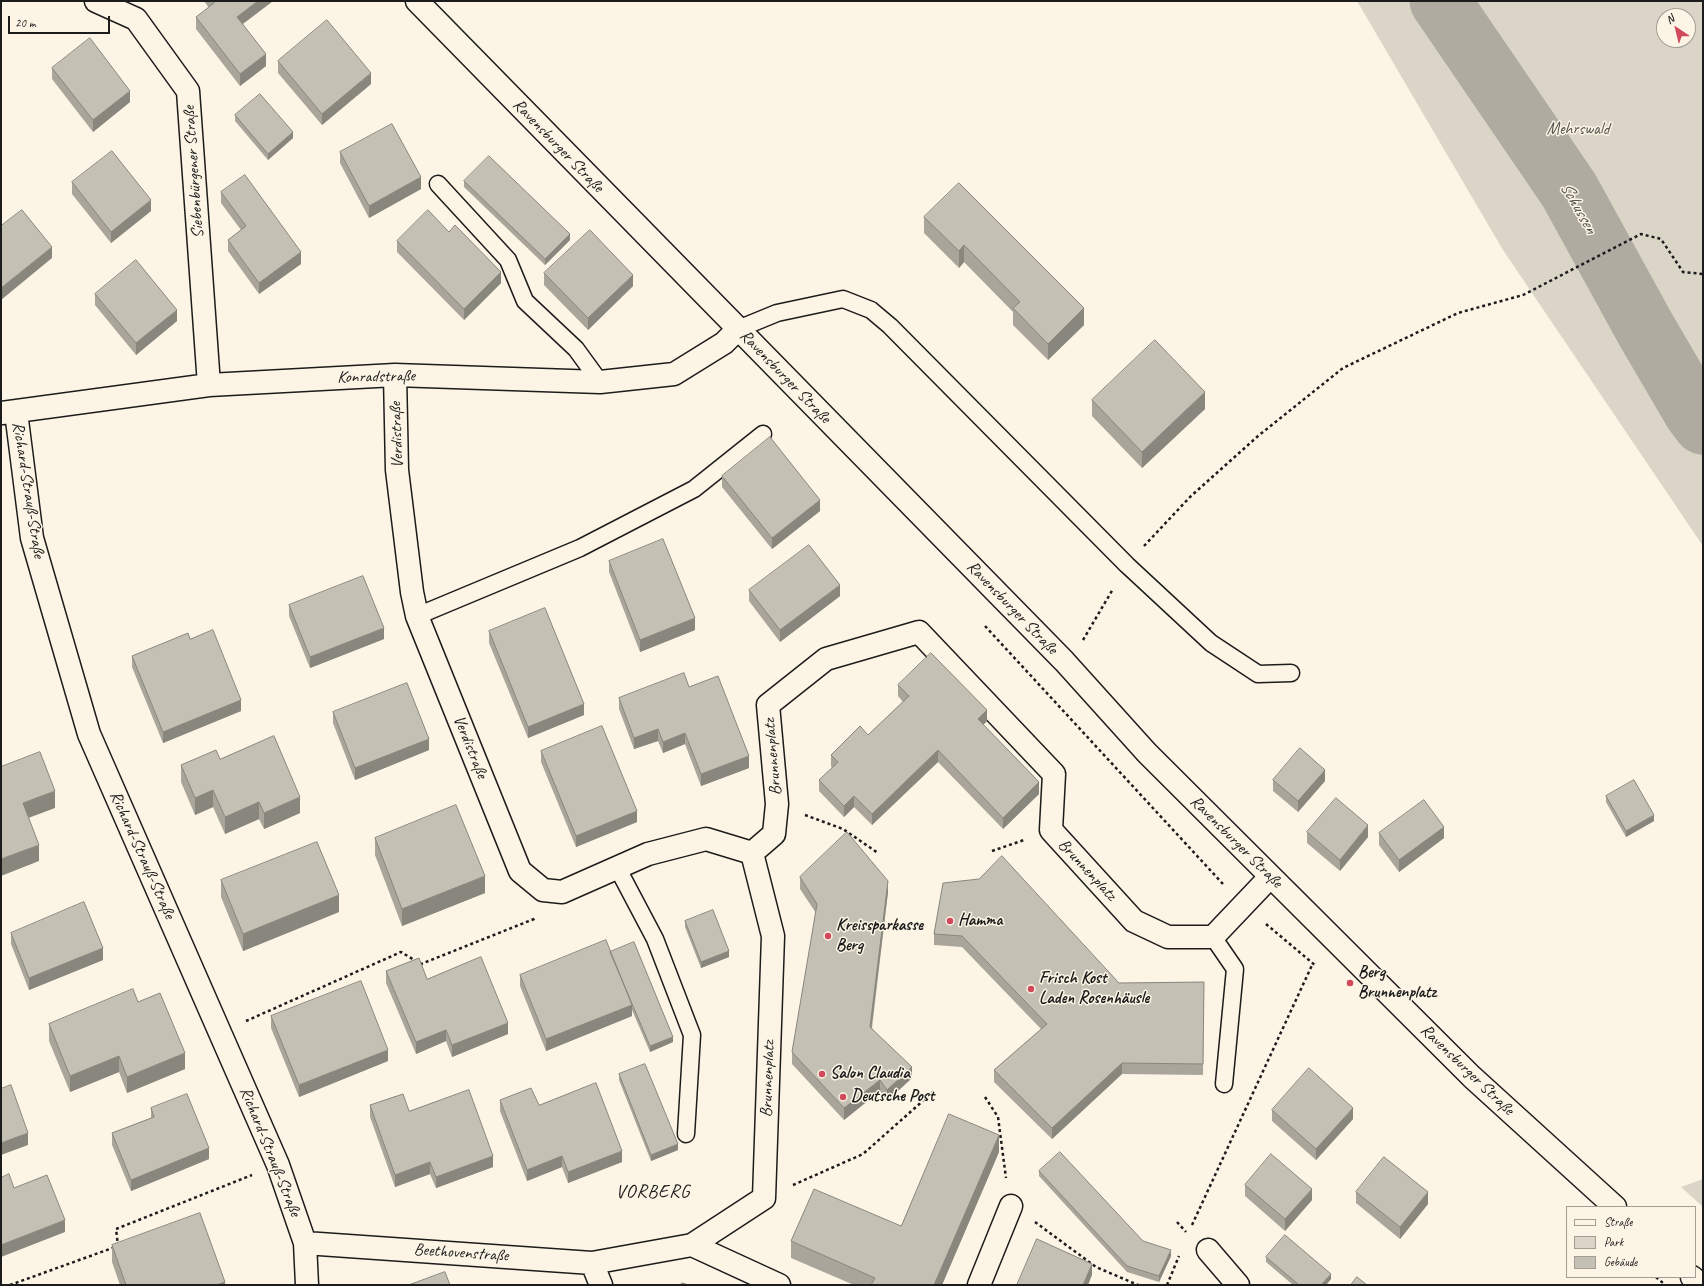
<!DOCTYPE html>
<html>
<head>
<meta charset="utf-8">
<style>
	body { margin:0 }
	#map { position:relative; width:1704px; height:1286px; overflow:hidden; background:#fcf5e5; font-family:Caveat,sans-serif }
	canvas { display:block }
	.frame { position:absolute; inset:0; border:2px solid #1c1c1c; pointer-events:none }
	.legend { position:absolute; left:1566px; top:1206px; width:130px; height:72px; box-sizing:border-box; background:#fcf5e5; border:1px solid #a29e95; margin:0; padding:5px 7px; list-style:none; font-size:12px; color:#1c1c1c }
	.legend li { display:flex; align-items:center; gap:8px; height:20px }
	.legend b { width:20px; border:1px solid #a29e95 }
	.north { position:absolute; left:1656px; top:8px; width:40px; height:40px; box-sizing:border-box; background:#fcf5e5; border:1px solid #a29e95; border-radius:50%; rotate:325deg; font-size:11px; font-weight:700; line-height:16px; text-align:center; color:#1c1c1c }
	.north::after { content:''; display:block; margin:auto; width:14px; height:18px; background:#d1495b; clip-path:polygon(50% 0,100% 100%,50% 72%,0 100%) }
	.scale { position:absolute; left:8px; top:16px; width:102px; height:18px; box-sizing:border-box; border:2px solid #1c1c1c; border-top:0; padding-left:5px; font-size:12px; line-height:14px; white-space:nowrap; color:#1c1c1c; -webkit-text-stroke:3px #fcf5e5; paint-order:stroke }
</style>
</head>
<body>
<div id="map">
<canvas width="1704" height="1286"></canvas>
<div class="frame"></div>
<ul class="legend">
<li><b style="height:5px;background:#fcf5e5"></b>Straße</li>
<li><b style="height:11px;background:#dbd5c8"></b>Park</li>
<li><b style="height:11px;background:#c4c0b3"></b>Gebäude</li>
</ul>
<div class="north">N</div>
<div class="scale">20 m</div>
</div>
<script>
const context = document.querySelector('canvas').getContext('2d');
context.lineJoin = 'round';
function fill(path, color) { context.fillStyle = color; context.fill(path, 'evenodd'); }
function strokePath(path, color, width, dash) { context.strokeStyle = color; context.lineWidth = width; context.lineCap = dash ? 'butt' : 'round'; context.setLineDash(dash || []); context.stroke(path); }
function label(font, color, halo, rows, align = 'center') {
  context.font = font + ' Caveat,sans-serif'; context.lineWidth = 3; context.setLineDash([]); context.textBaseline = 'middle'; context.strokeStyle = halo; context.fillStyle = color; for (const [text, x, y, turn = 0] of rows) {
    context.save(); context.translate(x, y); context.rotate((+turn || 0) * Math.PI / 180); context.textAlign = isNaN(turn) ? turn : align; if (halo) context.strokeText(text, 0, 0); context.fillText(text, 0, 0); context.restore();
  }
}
fill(new Path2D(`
	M1357 1H1703V546L1503 250ZM1664 16H1688V40H1664Z
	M1703 1179V1207L1681 1187Z`), '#dbd5c8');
strokePath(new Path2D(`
	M1440 1 1569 190 1646 330 1694 412 1703 424`), '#b0aba1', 61);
const lane = new Path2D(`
	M438 184 508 260 525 301 576 349 600 382
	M738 329 777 313 843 299 871 310 890 326 1127 565 1211 643 1258 674 1291 673
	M417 616 580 548 694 489 763 434
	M617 867 655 939 692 1035 686 1134
	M1213 937 1235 969 1224 1084`);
const street = new Path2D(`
	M96 1 136 19 188 91 209 385
	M395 375 397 470 412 592 417 616 520 871 543 890 562 892 648 854 706 839 752 853
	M16 412 32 538 89 734 278 1165 305 1243 307 1285
	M2 413 209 385 395 375 600 382 674 374 724 343 738 329
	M752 853 774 834 777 804 768 705 826 659 919 632 1054 774 1051 830 1134 921 1168 937H1213L1270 877
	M305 1243 592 1263 601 1285
	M692 1245 779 1285
	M1208 1250 1238 1285
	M592 1263 692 1245 764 1198 773 936 752 853
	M979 1285 1011 1206`);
const secondary = new Path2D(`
	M417 1 1064 661 1147 753 1472 1077 1615 1207
	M1692 1277 1701 1285`);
strokePath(lane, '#1c1c1c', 19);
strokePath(street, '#1c1c1c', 25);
strokePath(secondary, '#1c1c1c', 25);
strokePath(new Path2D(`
	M1144 546 1190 497 1258 436 1343 368 1458 313 1523 295 1641 234 1661 239 1683 272 1703 274
	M985 626 1223 884
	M1083 640 1113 589
	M805 815 843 829 878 853
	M992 851 1024 840
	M1266 924 1316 966
	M246 1021 401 952 421 964 534 919 535 918
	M985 1097 998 1117 1006 1178
	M793 1185 863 1154 934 1091
	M1035 1222 1096 1267 1138 1285
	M1177 1222 1186 1232
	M1192 1225 1313 963
	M1656 1277 1663 1283
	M10 1285 118 1246 116 1229 252 1175
	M1167 1285 1179 1256`), '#1c1c1c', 2.5, [3, 3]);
strokePath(lane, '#fcf5e5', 16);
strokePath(street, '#fcf5e5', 22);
strokePath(secondary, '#fcf5e5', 22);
fill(new Path2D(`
	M204 1H273L243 24 266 66 240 86 196 29V17L209 8Z
	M278 61 371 84 322 125 278 73Z
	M52 68 130 102 93 132 52 79Z
	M235 115 293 138 268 160 235 121Z
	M340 152 421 189 369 218 340 163Z
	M464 181 570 240 545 265 464 187Z
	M72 182 151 211 111 243 72 194Z
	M221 192 301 264 259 294 228 251V240L241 230 221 203Z
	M924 217 1084 325 1048 360 1013 325V312L964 262 959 268 924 233Z
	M449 232 501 283 464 320 397 252V241Z
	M544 273 633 286 588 330 544 285Z
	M95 294 177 321 136 355 95 305Z
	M1092 400 1205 409 1142 468 1092 416Z
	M722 476 820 511 772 549 722 487Z
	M609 561 695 630 640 652 609 572Z
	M749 590 840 596 780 642 749 601Z
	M289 605 384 639 310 668 289 616Z
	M489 631 584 715 528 738 489 643Z
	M190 639 241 711 163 743 132 667V656Z
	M898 685 987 721 983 725 1039 794 1003 829 938 762 872 825 854 807 844 817 819 791V780L832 768 831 766V755L868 735 903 702 898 696Z
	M689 687 749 768 701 786 685 744 663 753 658 741 634 749 619 709V698Z
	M333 712 429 750 355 780 333 723Z
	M541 751 637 822 576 847 541 762Z
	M220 759 300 813 264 829 259 819 225 834 213 807 195 815 181 782V765Z
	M1273 780 1325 781 1298 812 1273 791Z
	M1606 796 1654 821 1626 837 1606 802Z
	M1307 832 1368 837 1340 871 1307 843Z
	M1379 833 1444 838 1399 872 1379 845Z
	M375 838 485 893 402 926 375 855Z
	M800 877 888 892 872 1028 912 1078 887 1101 880 1091 844 1120 792 1064V1052L816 913 800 889Z
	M221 880 339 912 243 951 221 897Z
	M943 883 1119 983 1204 982 1203 1075 1122 1074 1052 1139 994 1082V1070L1041 1029 962 947 934 945V934Z
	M685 921 729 957 701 968 685 927Z
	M11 933 103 960 29 990 11 944Z
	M610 952 673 1042 650 1052 632 1010V1016L546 1051 520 986V975Z
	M386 971 427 979 508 1034 452 1057 446 1041 416 1054 386 983Z
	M138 1002 185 1069 127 1093 119 1072 70 1092 49 1041V1024Z
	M271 1016 388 1061 299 1097 271 1028Z
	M619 1074 678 1150 651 1161 619 1080Z
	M500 1100 539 1105 622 1162 568 1183 562 1167 527 1181 500 1111Z
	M370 1105 409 1111 493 1167 436 1188 430 1174 395 1187 370 1117Z
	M151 1108 209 1159 131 1191 112 1145V1133L151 1118Z
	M1272 1110 1353 1119 1316 1160 1272 1121Z
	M999 1152 942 1285H854L791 1258V1241L901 1226Z
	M1039 1171 1143 1241 1171 1256 1159 1282 1127 1272 1039 1176Z
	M1245 1185 1312 1200 1285 1231 1245 1196Z
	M1356 1192 1428 1204 1400 1239 1356 1203Z
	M112 1245 225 1285H120L112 1262Z
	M1266 1257 1331 1279 1326 1285H1293L1266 1262Z`), '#a9a59a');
fill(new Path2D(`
	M258 1H273L237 28V17Z
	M266 54V66L240 86V74Z
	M371 73V84L322 125V114Z
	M130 91V102L93 132V120Z
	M293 132V138L268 160V154Z
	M421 177V189L369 218V206Z
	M151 200V211L111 243V232Z
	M570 234V240L545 265V259Z
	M964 245V262L959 268V251Z
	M52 247V258L1 300V288Z
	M301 252V264L259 294V283Z
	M501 272V283L464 320V309Z
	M633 275V286L588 330V318Z
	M1084 308V325L1048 360V344Z
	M177 310V321L136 355V343Z
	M1205 392V409L1142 468V452Z
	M820 500V511L772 549V538Z
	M840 585V596L780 642V630Z
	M695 618V630L640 652V640Z
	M384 628V639L310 668V657Z
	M1 658H2V674L1 675Z
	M241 700V711L163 743V732Z
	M584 704V715L528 738V727Z
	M987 710V721L978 730V719Z
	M658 729V741L634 749V738Z
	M685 733V744L663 753V742Z
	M429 739V750L355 780V768Z
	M938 750V762L872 825V814Z
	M749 756V768L701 786V774Z
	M1325 770V781L1298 812V801Z
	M1039 782V794L1003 829V818Z
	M213 790V807L195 815V798Z
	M55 791V808L23 820V803Z
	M854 796V807L844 817V806Z
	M300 797V813L264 829V813Z
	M259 802V819L225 834V817Z
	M637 811V822L576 847V836Z
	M1654 815V821L1626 837V831Z
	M1368 825V837L1340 871V860Z
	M1444 827V838L1399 872V860Z
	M39 845V861L1 876V859Z
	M485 876V893L402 926V909Z
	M888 881V892L870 1038V1027Z
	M339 895V912L243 951V934Z
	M103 948V960L29 990V978Z
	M729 951V957L701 968V962Z
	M632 1005V1016L546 1051V1039Z
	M508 1023V1034L452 1057V1045Z
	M446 1030V1041L416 1054V1042Z
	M673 1037V1042L650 1052V1046Z
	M388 1050V1061L299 1097V1085Z
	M185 1053V1069L127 1093V1077Z
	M119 1056V1072L70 1092V1076Z
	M1122 1063V1074L1052 1139V1128Z
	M912 1067V1078L887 1101V1090Z
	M880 1080V1091L844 1120V1108Z
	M1353 1108V1119L1316 1160V1149Z
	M28 1133V1145L1 1155V1143Z
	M999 1135V1152L942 1285H934Z
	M678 1144V1150L651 1161V1155Z
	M209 1148V1159L131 1191V1180Z
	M622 1151V1162L568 1183V1172Z
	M493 1156V1167L436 1188V1177Z
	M562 1156V1167L527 1181V1170Z
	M430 1162V1174L395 1187V1175Z
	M1312 1189V1200L1285 1231V1219Z
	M1428 1192V1204L1400 1239V1227Z
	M65 1220V1232L1 1257V1245Z
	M1171 1250V1256L1159 1282V1276Z
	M1092 1264V1275L1088 1285H1083Z
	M1331 1274V1279L1326 1285H1321Z
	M225 1282V1285H216Z`), '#89867d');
const building = new Path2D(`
	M213 1H258L237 17 266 54 240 74 196 17 214 3Z
	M327 20 371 73 322 114 278 61Z
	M90 38 130 91 93 120 52 68Z
	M260 94 293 132 268 154 235 115Z
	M392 124 421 177 369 206 340 152Z
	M112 151 151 200 111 232 72 182Z
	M489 156 570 234 545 259 464 181Z
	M245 175 301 252 259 283 228 240 246 226 221 192Z
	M959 183 1084 308 1048 344 1013 308 1020 302 964 245 959 251 924 217Z
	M22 210 52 247 1 288V226Z
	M428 210 449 232 455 225 501 272 464 309 397 241Z
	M590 230 633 275 588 318 544 273Z
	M136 260 177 310 136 343 95 294Z
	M1155 340 1205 392 1142 452 1092 400Z
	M770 437 820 500 772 538 722 476Z
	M663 539 695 618 640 640 609 561Z
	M809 545 840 585 780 630 749 590Z
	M363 576 384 628 310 657 289 605Z
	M545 608 584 704 528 727 489 631Z
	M213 630 241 700 163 732 132 656 188 633 190 639Z
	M931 653 987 710 978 719 1039 782 1003 818 938 750 872 814 854 796 844 806 819 780 838 762 831 755 860 726 868 735 909 696 898 685Z
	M684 673 689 687 718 676 749 756 701 774 685 733 663 742 658 729 634 738 619 698Z
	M407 683 429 739 355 768 333 712Z
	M602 726 637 811 576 836 541 751Z
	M274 736 300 797 264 813 259 802 225 817 213 790 195 798 181 765 216 750 220 759Z
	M1300 748 1325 770 1298 801 1273 780Z
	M40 752 55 791 23 803 39 845 1 859V767Z
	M1634 780 1654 815 1626 831 1606 796Z
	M1336 798 1368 825 1340 860 1307 832Z
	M1424 800 1444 827 1399 860 1379 833Z
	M456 805 485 876 402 909 375 838Z
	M847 832 888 881 870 1027 912 1067 887 1090 880 1080 844 1108 792 1052 817 904 800 877Z
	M317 842 339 895 243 934 221 880Z
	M1002 856 1119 983 1204 982 1203 1064 1122 1063 1052 1128 994 1070 1047 1024 962 936 934 934 943 883 979 879Z
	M84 902 103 948 29 978 11 933Z
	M713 910 729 951 701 962 685 921Z
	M606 940 632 1005 546 1039 520 975Z
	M634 942 673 1037 650 1046 610 952Z
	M481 957 508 1023 452 1045 446 1030 416 1042 386 971 419 958 427 979Z
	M361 981 388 1050 299 1085 271 1016Z
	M133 989 138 1002 160 993 185 1053 127 1077 119 1056 70 1076 49 1024Z
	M645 1064 678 1144 651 1155 619 1074Z
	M1309 1068 1353 1108 1316 1149 1272 1110Z
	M596 1083 622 1151 568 1172 562 1156 527 1170 500 1100 531 1088 539 1105Z
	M11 1085 28 1133 1 1143V1089Z
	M469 1090 493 1156 436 1177 430 1162 395 1175 370 1105 403 1094 409 1111Z
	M187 1094 209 1148 131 1180 112 1133 154 1117 151 1108Z
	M949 1114 999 1135 934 1285H871L875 1278 791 1241 814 1189 901 1226Z
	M1060 1152 1143 1241 1171 1250 1159 1276 1127 1266 1039 1171Z
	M1271 1154 1312 1189 1285 1219 1245 1185Z
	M1384 1157 1428 1192 1400 1227 1356 1192Z
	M9 1174 14 1188 47 1175 65 1220 1 1245V1178Z
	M200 1213 225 1282 216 1285H126L112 1245Z
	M1285 1235 1331 1274 1321 1285H1299L1266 1257Z
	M1037 1239 1092 1264 1083 1285H1017Z
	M445 1272 450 1285H409Z
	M1357 1277 1367 1285H1351Z
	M682 1283 689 1285H681Z`);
fill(building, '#c4c0b3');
strokePath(building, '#89867d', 1);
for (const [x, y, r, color] of [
	[950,921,4,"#d1495b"],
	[828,936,4,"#d1495b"],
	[1350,983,4,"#d1495b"],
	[1031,989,4,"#d1495b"],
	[822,1074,4,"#d1495b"],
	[843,1097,4,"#d1495b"]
]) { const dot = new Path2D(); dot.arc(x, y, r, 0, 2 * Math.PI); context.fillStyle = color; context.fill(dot); strokePath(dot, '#fcf5e5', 1.5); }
label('17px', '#555450', '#fcf5e5', [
	["Mehrswald",1578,130]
]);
label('17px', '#1c1c1c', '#fcf5e5', [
	["Ravensburger Straße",558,146,46],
	["Siebenbürgener Straße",194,172,-94],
	["Konradstraße",376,377,-1],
	["Ravensburger Straße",785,377,46],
	["Verdistraße",397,435,-92],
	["Richard-Strauß-Straße",28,490,81],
	["Ravensburger Straße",1012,608,46],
	["Verdistraße",470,747,68],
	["Brunnenplatz",773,757,-95],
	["Ravensburger Straße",1236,842,45],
	["Richard-Strauß-Straße",142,855,66],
	["Brunnenplatz",1087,870,47],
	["Ravensburger Straße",1467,1070,44],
	["Brunnenplatz",768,1079,-88],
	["Richard-Strauß-Straße",270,1152,68],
	["Beethovenstraße",461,1253,4]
]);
label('bold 17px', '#1c1c1c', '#fcf5e5', [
	["Hamma",958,921],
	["Kreissparkasse",836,926],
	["Berg",836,946],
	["Berg",1358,973],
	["Brunnenplatz",1358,993],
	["Frisch Kost",1039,979],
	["Laden Rosenhäusle",1039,999],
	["Salon Claudia",830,1074],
	["Deutsche Post",851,1097]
], 'left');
label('italic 18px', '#575551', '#fcf5e5', [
	["Schussen",1578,208,60]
]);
context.letterSpacing = '1px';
label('19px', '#1c1c1c', '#fcf5e5', [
	["VORBERG",653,1192]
]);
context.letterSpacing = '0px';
</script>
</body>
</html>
